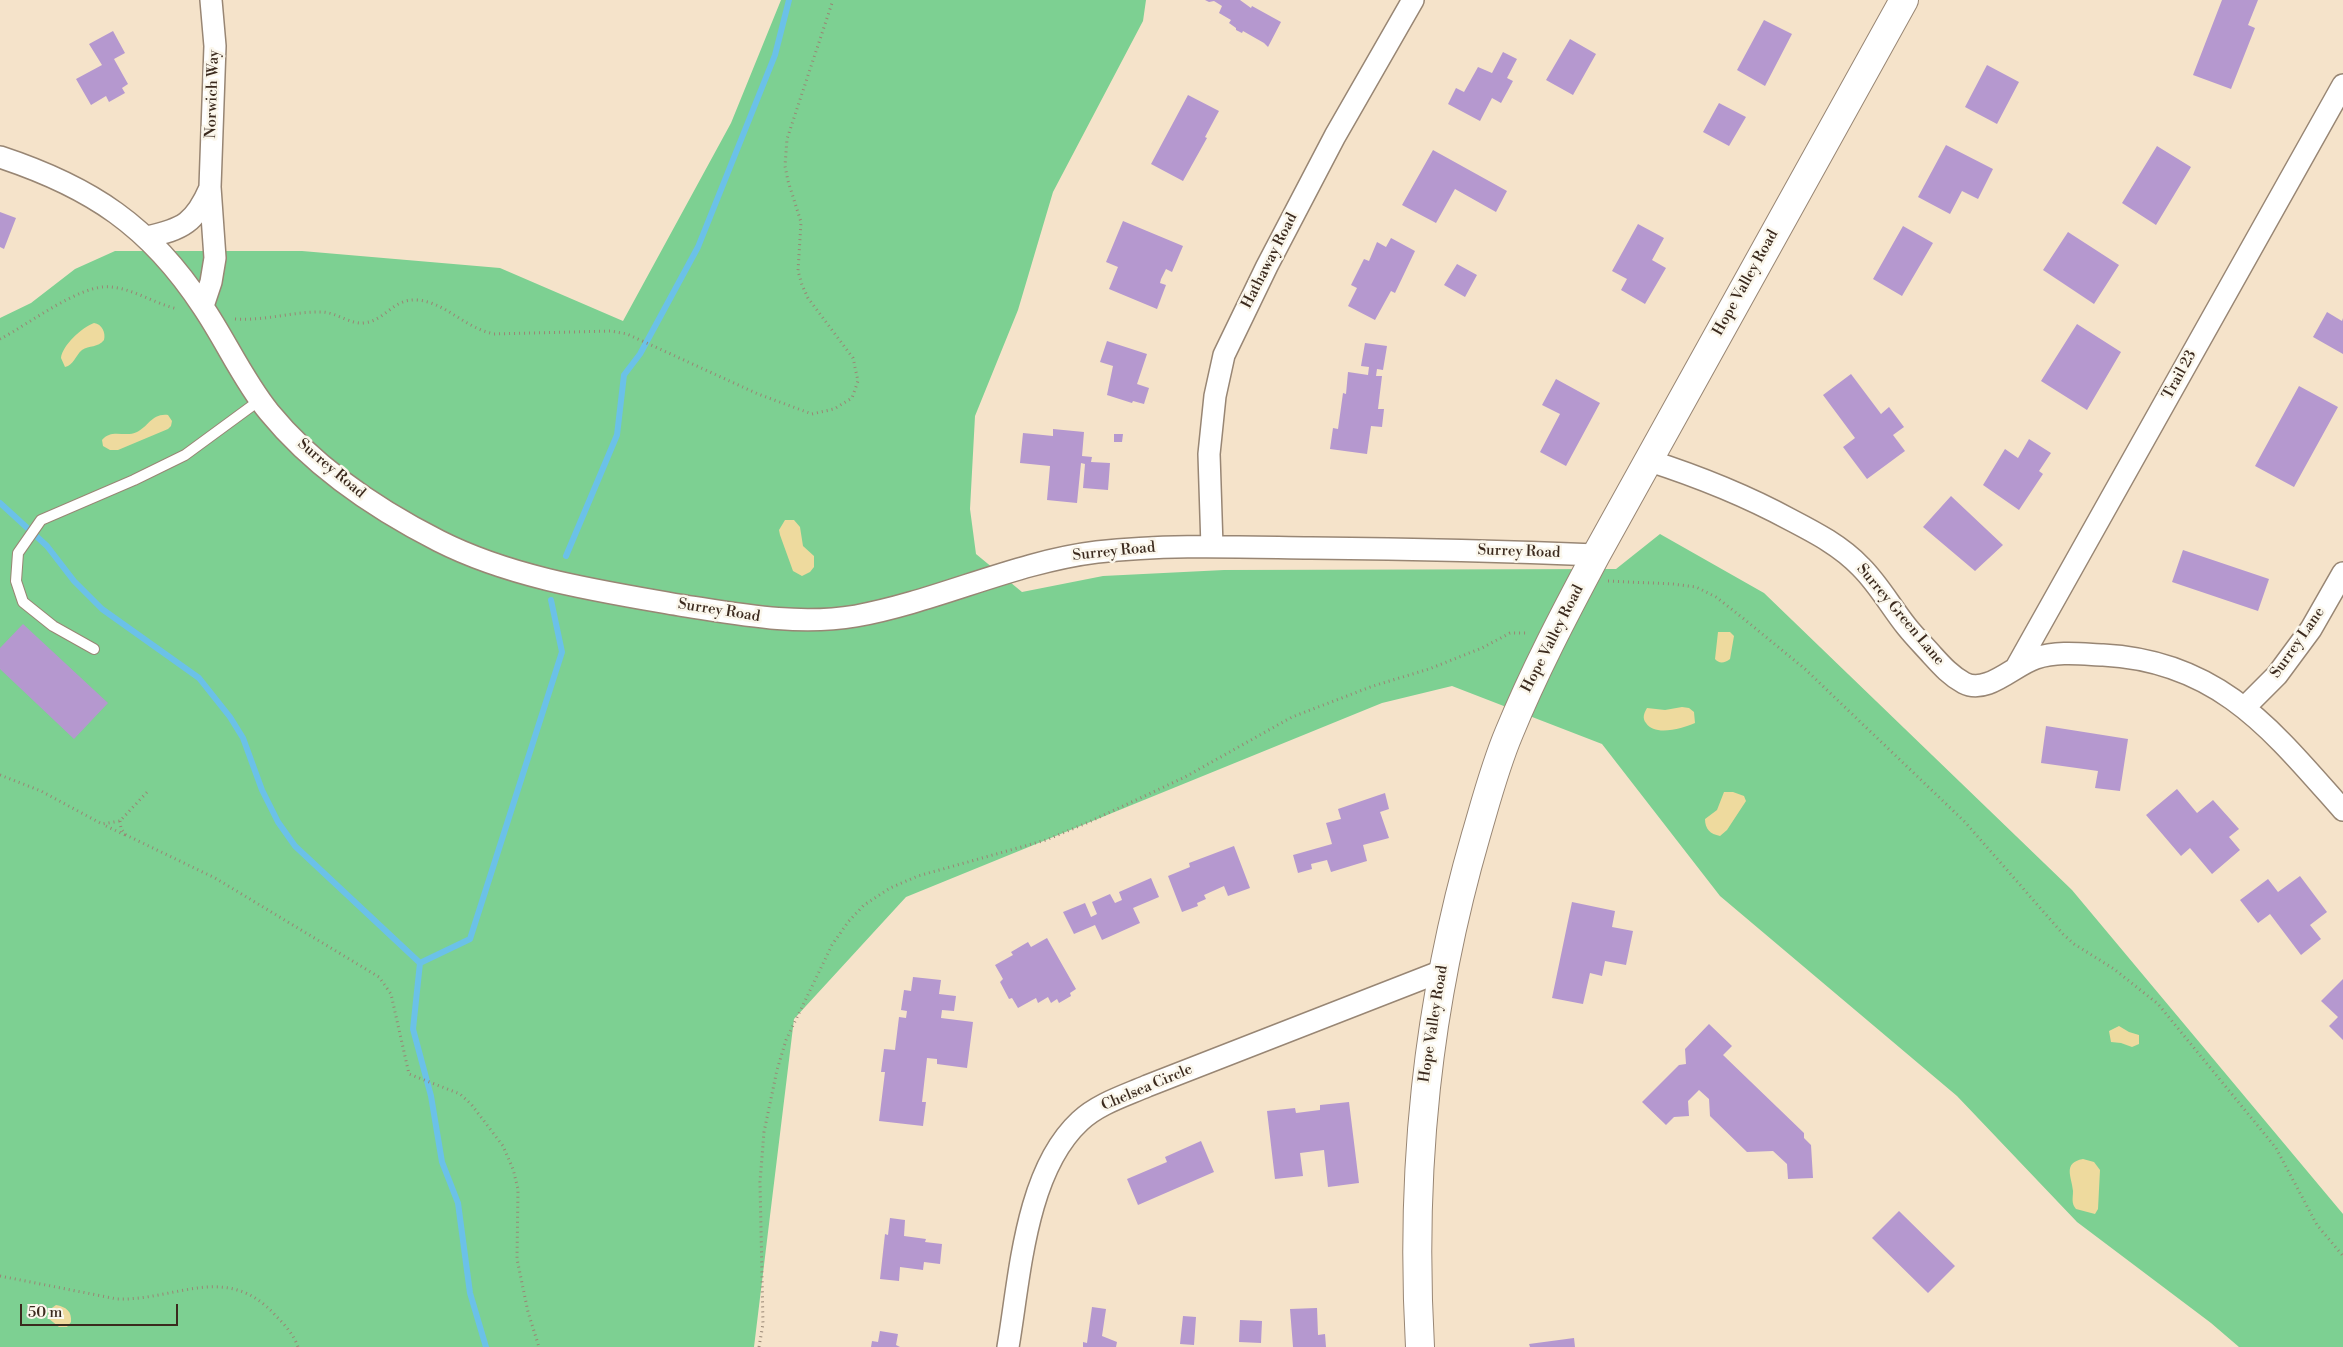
<!DOCTYPE html>
<html>
<head>
<meta charset="utf-8">
<style>
	body { margin:0 }
	#map { position:relative; width:2343px; height:1347px; overflow:hidden; background:#f5e3ca; font-family:"Libre Bodoni",serif }
	canvas { display:block }
	.scale { position:absolute; left:20px; top:1304px; width:158px; height:22px; box-sizing:border-box; border:2px solid #3b2a1e; border-top:0; padding-left:6px; font-size:15px; line-height:18px; white-space:nowrap; color:#3b2a1e; -webkit-text-stroke:4px #fbf7ec; paint-order:stroke }
</style>
</head>
<body>
<div id="map">
<canvas width="2343" height="1347"></canvas>
<div class="scale">50 m</div>
</div>
<script>
const context = document.querySelector('canvas').getContext('2d');
context.lineJoin = 'round';
function fill(path, color) { context.fillStyle = color; context.fill(path, 'evenodd'); }
function strokePath(path, color, width, dash) { context.strokeStyle = color; context.lineWidth = width; context.lineCap = dash ? 'butt' : 'round'; context.setLineDash(dash || []); context.stroke(path); }
function label(font, color, halo, rows, align = 'center') {
  context.font = font + ' "Libre Bodoni",serif'; context.lineWidth = 5; context.setLineDash([]); context.textBaseline = 'middle'; context.strokeStyle = halo; context.fillStyle = color; for (const [text, x, y, turn = 0] of rows) {
    context.save(); context.translate(x, y); context.rotate((+turn || 0) * Math.PI / 180); context.textAlign = isNaN(turn) ? turn : align; if (halo) context.strokeText(text, 0, 0); context.fillText(text, 0, 0); context.restore();
  }
}
fill(new Path2D(`
	M781 0H1146L1143 21 1053 192 1018 310 975 416 970 509 976 554 1022 592 1103 576 1224 570 1616 569 1660 534 1764 593 2072 890 2343 1214V1347H2239L2211 1323 2077 1222 1957 1096 1720 896 1602 744 1452 686 1382 703 906 897 794 1019 754 1347H0V318L31 303 75 269 115 251H302L500 268 623 321 731 123Z`), '#7dd092');
fill(new Path2D(`
	M94 323C102 324 106 333 104 340 98 348 89 345 82 350 75 356 74 365 65 367L61 358C62 346 82 327 94 323Z
	M168 415 172 421 171 426 168 429 118 450H110L103 446 102 440C112 428 125 438 137 432 148 427 152 413 168 415Z
	M785 520H794L800 527 803 546 814 556V567L810 572 802 576 793 571 780 535 779 530Z
	M1718 632H1730L1734 636 1730 659C1725 663 1719 664 1715 659Z
	M1682 707 1689 708 1694 712 1695 723C1683 728 1655 737 1646 723 1642 718 1644 713 1647 708L1665 710Z
	M1724 792H1733L1744 796 1746 801 1727 830 1720 836C1710 834 1705 829 1705 819L1717 810Z
	M2119 1026 2129 1032 2139 1035V1044L2132 1047 2121 1043 2111 1042 2109 1031Z
	M2083 1159 2094 1162 2100 1170 2098 1209 2095 1214 2076 1209C2071 1203 2073 1198 2073 1191 2072 1177 2062 1163 2083 1159Z
	M56 1305C66 1307 72 1311 71 1322L67 1327H59L48 1318 49 1310Z`), '#eeda9e');
strokePath(new Path2D(`
	M0 503 47 546 74 581 102 609 199 678 230 717 243 738 262 790 278 822 295 846 420 963
	M566 556 617 435 624 375 640 354 698 247 775 55 789 0
	M420 963 470 939 562 652 551 600
	M420 963 413 1029 431 1096 442 1162 458 1203 470 1293 486 1347`), '#6bc1e8', 6);
fill(new Path2D(`
	M1205 0H1240L1251 8 1252 6 1281 22 1268 47 1264 43 1243 31 1242 33 1236 30V28L1229 23 1231 20 1219 13 1222 6 1214 1 1209 2Z
	M2222 0H2258L2248 25 2255 28 2231 89 2193 75Z
	M1764 20 1792 34 1765 86 1737 70Z
	M113 31 125 53 114 59 128 84 122 88 125 93 109 102 106 96 91 105 76 79 102 65 89 44Z
	M1570 39 1596 54 1573 95 1546 80Z
	M1503 52 1517 59 1507 78 1513 81 1501 103 1492 98 1480 121 1448 104 1456 88 1464 92 1478 67 1492 73Z
	M1987 65 2019 82 1997 124 1965 107Z
	M1188 95 1219 111 1205 137 1207 138 1183 181 1151 164Z
	M1719 103 1746 117 1729 146 1703 132Z
	M1946 145 1993 169 1978 199 1962 191 1950 214 1918 197Z
	M2157 146 2191 167 2156 225 2122 203Z
	M1433 150 1507 191 1496 212 1455 189 1436 223 1402 205Z
	M0 212 16 218 4 249 0 247Z
	M1123 221 1183 246 1172 272 1166 269 1161 279 1160 283 1166 285 1157 309 1109 289 1118 267 1106 262Z
	M1638 224 1664 238 1652 260 1666 268 1645 304 1621 290 1627 279 1612 271Z
	M1903 226 1933 243 1902 296 1873 279Z
	M2068 232 2119 265 2094 304 2043 270Z
	M1391 238 1415 251 1395 293 1391 291 1375 320 1348 306 1357 288 1351 285 1364 259 1369 261 1377 242 1386 247Z
	M1457 264 1477 275 1465 297 1444 285Z
	M2327 312 2342 321 2343 318V354L2313 337Z
	M2077 324 2121 352 2087 410 2041 381Z
	M1107 341 1147 354 1137 384 1149 388 1144 404 1133 401 1132 403 1107 395 1113 366 1100 362Z
	M1365 343 1387 346 1383 370 1377 369 1376 376H1382L1378 409H1384L1382 427 1371 426 1367 454 1330 449 1333 428 1338 429 1343 393 1346 394 1348 372 1368 375 1369 367 1361 366Z
	M1851 374 1881 414 1889 407 1904 427 1893 435 1905 451 1867 479 1843 447 1855 438 1823 395Z
	M1556 379 1600 403 1566 466 1540 452 1560 414 1542 405Z
	M2299 386 2338 407 2294 487 2255 466Z
	M1053 429 1084 432 1082 456 1092 457 1091 462 1110 463 1108 490 1083 488 1085 464 1081 463 1077 503 1047 500 1050 466 1020 463 1023 433 1053 436Z
	M1114 434H1123L1122 442H1114Z
	M2029 439 2051 453 2039 471 2043 474 2019 510 1983 485 2005 449 2018 458Z
	M1951 496 2003 545 1975 571 1923 527Z
	M2183 550 2269 579 2258 611 2172 582Z
	M23 624 108 703 74 739 0 669V648Z
	M2046 726 2128 739 2120 791 2095 788 2098 771 2041 763Z
	M2177 789 2197 813 2213 800 2239 829 2229 837 2240 850 2212 874 2190 848 2181 856 2146 815Z
	M1385 793 1389 809 1380 812 1389 838 1363 845 1367 861 1331 872 1327 860 1311 864 1312 869 1298 873 1293 855 1332 844 1326 823 1341 819 1338 809Z
	M1234 846 1250 888 1228 896 1224 886 1204 895 1206 899 1197 903 1198 906 1182 912 1168 876 1190 867 1189 863Z
	M2300 876 2327 912 2310 925 2321 939 2301 955 2270 914 2258 923 2240 900 2268 879 2278 892Z
	M1151 878 1159 897 1133 908 1140 923 1102 940 1095 925 1074 934 1063 912 1085 903 1091 917 1097 914 1092 902 1110 894 1115 903 1122 900 1119 892Z
	M1572 902 1615 911 1612 927 1633 931 1626 965 1605 961 1602 976 1590 973 1583 1004 1552 998Z
	M1047 938 1076 989 1070 993 1071 996 1059 1003 1057 999 1051 1003 1048 997 1038 1003 1036 998 1018 1008 1012 998 1009 999 1000 982 1003 979 995 965 1013 955 1011 952 1028 942 1031 947Z
	M913 977 941 980 939 994 956 996 954 1011 942 1010 941 1018 973 1022 967 1068 937 1064V1059L927 1058 922 1102H926L923 1126 879 1121 885 1072H881L884 1049 895 1050 899 1017 906 1018 907 1011 901 1010 904 990 911 991Z
	M2343 979V1040L2329 1026 2338 1017 2321 1001Z
	M1709 1024 1732 1046 1723 1055 1804 1133V1138L1811 1145 1813 1178 1788 1179 1787 1164 1773 1151 1747 1152 1710 1116 1709 1099 1699 1090 1688 1101 1689 1116 1674 1117 1666 1125 1642 1102 1679 1065 1686 1064 1685 1049Z
	M1349 1102 1359 1183 1328 1187 1324 1150 1300 1153 1303 1176 1275 1179 1267 1111 1295 1108 1296 1113 1320 1110V1105Z
	M1201 1141 1214 1172 1138 1205 1127 1179 1167 1162 1165 1157Z
	M1899 1211 1955 1266 1928 1293 1872 1238Z
	M890 1218 905 1220 904 1236 926 1239 925 1242 942 1244 940 1264 924 1262 923 1270 900 1267 899 1281 880 1279 885 1234 888 1235Z
	M1092 1307 1106 1309 1102 1336 1117 1342 1116 1347H1083V1342L1087 1343Z
	M1317 1308 1318 1335 1325 1334 1326 1347H1293L1290 1309Z
	M1183 1316 1196 1317 1194 1345 1180 1344Z
	M1240 1320 1262 1321 1261 1343 1239 1342Z
	M880 1331 898 1334 896 1345 900 1347H871L872 1341 878 1342Z
	M1574 1338 1575 1347H1530L1529 1344Z`), '#b598cf');
const lane = new Path2D(`
	M94 649 53 626 23 602 16 581 18 553 41 520 134 480 185 455 260 400`);
const street = new Path2D(`
	M0 157C91 187 150 226 203 307 226 341 243 380 269 412 314 467 376 509 439 541 512 578 599 591 679 605 738 614 796 626 856 616 938 601 1015 562 1097 552 1168 544 1240 547 1311 548 1406 549 1501 551 1596 555
	M147 237C183 229 195 223 210 188
	M203 306 211 282 215 258 210 187 215 46 211 0
	M1647 460C1697 476 1745 495 1791 520 1816 533 1841 546 1861 567 1879 585 1891 607 1907 627 1915 637 1924 646 1932 655 1942 666 1951 676 1964 683 1987 695 2014 665 2036 658 2058 651 2081 654 2103 655 2219 661 2272 730 2343 810
	M1212 547 1209 454 1215 396 1224 355 1267 266 1335 136 1413 0
	M2017 666 2343 85
	M2245 707 2277 675 2311 629 2343 573
	M1008 1347C1020 1277 1025 1172 1080 1121 1098 1104 1124 1096 1147 1086L1442 971`);
const secondary = new Path2D(`
	M1420 1347C1410 1171 1427 1004 1476 835 1486 801 1495 766 1509 733 1534 672 1565 613 1596 555L1904 0`);
strokePath(lane, '#988674', 12);
strokePath(street, '#988674', 24);
strokePath(secondary, '#988674', 30);
strokePath(new Path2D(`
	M235 319C267 321 294 311 323 312 337 313 350 324 363 323 386 321 392 298 418 300 446 303 465 328 494 334L611 331 627 334 758 394 812 414 834 409 852 398 858 381 853 358 808 298 802 285 798 271 801 222 788 181 785 166 787 139 833 0
	M0 339C28 325 81 283 111 287 134 289 155 304 178 309
	M1608 581 1673 584 1696 587 1716 597 1744 619 1805 669 1965 822 2063 934 2074 944 2114 969 2158 1004 2276 1148 2317 1225 2343 1256
	M0 775 41 791 102 824 120 821 149 790
	M120 821 121 829 126 835 215 878 379 977 391 994 409 1074 460 1094 471 1104 503 1146 513 1169 518 1189 517 1259 528 1312 539 1347
	M106 826 125 835
	M0 1276 117 1299C176 1301 227 1261 276 1316 285 1325 294 1335 298 1347
	M759 1347 763 1324 760 1182 764 1132 777 1070 786 1040 832 945 848 922 864 905 890 888 918 876 1046 840 1089 822 1185 777 1292 717 1373 686 1429 669 1482 648 1510 633H1528`), '#988674', 3, [1, 4]);
strokePath(lane, '#fff', 10);
strokePath(street, '#fff', 21);
strokePath(secondary, '#fff', 28);
label('15px', '#3b2a1e', '#fbf7ec', [
	["Norwich Way",213,94,-88],
	["Hathaway Road",1270,261,-63],
	["Hope Valley Road",1746,283,-61],
	["Trail 23",2180,375,-61],
	["Surrey Road",331,469,40],
	["Surrey Road",1114,552,-6],
	["Surrey Road",1519,552,2],
	["Surrey Road",719,611,9],
	["Surrey Green Lane",1900,615,50],
	["Hope Valley Road",1553,639,-63],
	["Surrey Lane",2298,643,-55],
	["Hope Valley Road",1434,1024,-81],
	["Chelsea Circle",1147,1088,-23]
]);
</script>
</body>
</html>
